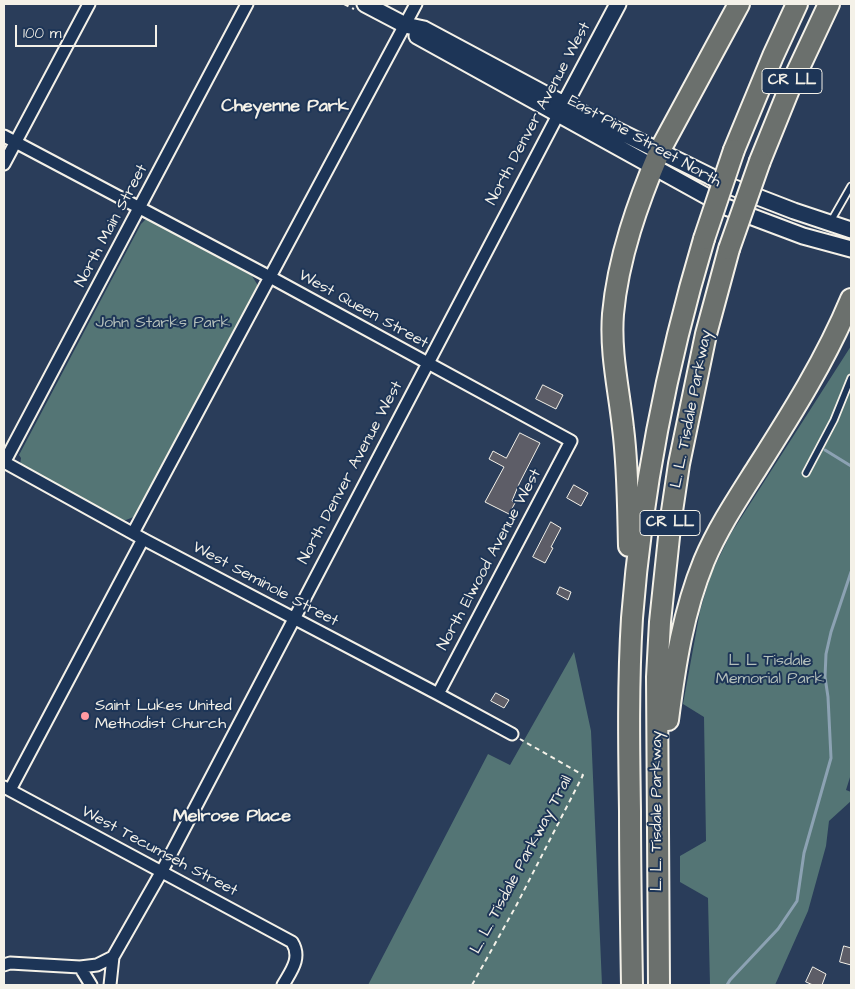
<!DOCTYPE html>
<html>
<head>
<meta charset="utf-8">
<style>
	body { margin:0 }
	#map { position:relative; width:855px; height:989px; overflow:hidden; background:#2a3d5a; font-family:"Architects Daughter",sans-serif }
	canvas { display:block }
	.frame { position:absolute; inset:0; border:5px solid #f4f1e8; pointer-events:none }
	.scale { position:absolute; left:15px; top:25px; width:142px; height:22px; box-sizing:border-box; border:2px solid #f4f1e8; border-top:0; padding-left:6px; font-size:15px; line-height:18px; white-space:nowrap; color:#f4f1e8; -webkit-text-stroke:4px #1d3557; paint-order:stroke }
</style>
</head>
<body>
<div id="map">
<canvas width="855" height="989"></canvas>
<div class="frame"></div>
<div class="scale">100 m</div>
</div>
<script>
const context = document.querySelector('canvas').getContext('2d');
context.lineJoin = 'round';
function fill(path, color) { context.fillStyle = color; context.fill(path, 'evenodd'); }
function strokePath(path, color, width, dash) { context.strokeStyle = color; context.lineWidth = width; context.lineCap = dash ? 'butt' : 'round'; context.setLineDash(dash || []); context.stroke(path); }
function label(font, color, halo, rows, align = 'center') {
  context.font = font + ' "Architects Daughter",sans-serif'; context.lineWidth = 4; context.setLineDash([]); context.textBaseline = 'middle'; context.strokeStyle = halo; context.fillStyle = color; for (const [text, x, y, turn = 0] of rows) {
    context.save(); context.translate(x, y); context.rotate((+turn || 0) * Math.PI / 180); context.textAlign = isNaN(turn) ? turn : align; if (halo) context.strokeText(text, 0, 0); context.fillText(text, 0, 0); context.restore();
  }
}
fill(new Path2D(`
	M145 220H149L252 276 257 284V289L136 516 126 520H122L20 465 21 458 19 455 141 224Z
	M851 346V774L846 790 851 792V801L829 821 826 846 808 911 775 985H710L708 898 680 882V856L706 841 704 717 683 704 700 611 711 574 730 535Z
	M574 652 591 731 602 985H368L488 754 510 765Z`), '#547575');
strokePath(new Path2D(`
	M825 450 851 466
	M727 985 730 980 778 929 797 901 804 853 831 758 828 697 825 677 826 654 831 632 851 572`), '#8ca2b3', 3);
const building = new Path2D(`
	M543 385 563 395 556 409 536 399Z
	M520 433 540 443 519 484 512 501 515 503 509 514 485 502 504 467 489 459 493 451 506 458Z
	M574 485 588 493 581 506 567 498Z
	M551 522 561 528 551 547 553 548 545 563 533 557Z
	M560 587 571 592 568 600 557 594Z
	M496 693 509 700 504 708 491 701Z
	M844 946 851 948V965L840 962Z
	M813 967 826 974 822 985H813L806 982Z`);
fill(building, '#5d5d67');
strokePath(building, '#f4f1e8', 1);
const lane = new Path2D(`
	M831 221 851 186
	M806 473 834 420 851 378`);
const street = new Path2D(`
	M4 136 270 277 571 441 438 694
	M4 164 89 4
	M4 462 143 539 438 694 512 734
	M4 463 247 4
	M133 533 416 4
	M4 787 292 942C302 958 291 971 283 985
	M10 790 143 539
	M113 957 162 871 558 115
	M4 965 10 963 80 967
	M91 985 80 967 97 965 113 957 110 985`);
const secondary = new Path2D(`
	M365 4 405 25 424 29 564 104 732 187 794 211 851 230
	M417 36 726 207 803 236 851 249
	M560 113 618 4`);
const highway = new Path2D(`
	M734 150 773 56 797 4
	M760 161 790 87 829 4
	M629 546C628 507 628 467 623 428 619 390 610 353 613 314 618 258 638 202 660 150L739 4
	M668 720C675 665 683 612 704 561 718 528 738 498 757 468 792 413 826 359 851 299
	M632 985C631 927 630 869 630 811 629 747 628 682 632 618 642 489 667 363 704 239
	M659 985 657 677 660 622 671 518 679 464 706 334 729 249`);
strokePath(lane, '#f4f1e8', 9);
strokePath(street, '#f4f1e8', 15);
strokePath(secondary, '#f4f1e8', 19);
strokePath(highway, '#f4f1e8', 24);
strokePath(new Path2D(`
	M344 4 354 9
	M472 985 516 906 583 775 520 739`), '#f4f1e8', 2, [5, 4]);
strokePath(lane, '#1d3557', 5.5);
strokePath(street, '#1d3557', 11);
strokePath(secondary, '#1d3557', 15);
strokePath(highway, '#6b706d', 20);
const highwayBridge = new Path2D(`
	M704 239 734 150
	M729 249 760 161`);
strokePath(highwayBridge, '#f4f1e8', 24, []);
strokePath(highwayBridge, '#6b706d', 20);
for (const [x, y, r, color] of [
	[85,716,5,"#ff9aa2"]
]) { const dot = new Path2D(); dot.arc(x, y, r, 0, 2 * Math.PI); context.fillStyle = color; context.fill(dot); strokePath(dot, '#1d3557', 2); }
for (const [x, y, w] of [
	[792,81,60],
	[670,523,60]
]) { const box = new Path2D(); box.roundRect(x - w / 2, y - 12.5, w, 25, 4); context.fillStyle = '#1d3557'; context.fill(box); strokePath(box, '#f4f1e8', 1); }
label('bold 15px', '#f4f1e8', null, [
	["CR LL",792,81],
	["CR LL",670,523]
]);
label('16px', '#f4f1e8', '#1d3557', [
	["North Denver Avenue West",539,114,-62],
	["East Pine Street North",644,142,29],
	["North Main Street",112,226,-62],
	["West Queen Street",363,310,29],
	["L. L. Tisdale Parkway",692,409,-79],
	["North Denver Avenue West",351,473,-62],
	["North Elwood Avenue West",490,560,-62],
	["West Seminole Street",265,585,28],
	["L. L. Tisdale Parkway",658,811,-90],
	["West Tecumseh Street",159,852,28],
	["L. L. Tisdale Parkway Trail",522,865,-62]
]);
label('16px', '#b4bfba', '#1d3557', [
	["John Starks Park",163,324],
	["L L Tisdale",770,662],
	["Memorial Park",770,680]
]);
label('16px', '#f4f1e8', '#1d3557', [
	["Saint Lukes United",95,707],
	["Methodist Church",95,725]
], 'left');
label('bold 18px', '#f4f1e8', '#1d3557', [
	["Cheyenne Park",285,107],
	["Melrose Place",232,817]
]);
</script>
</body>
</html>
